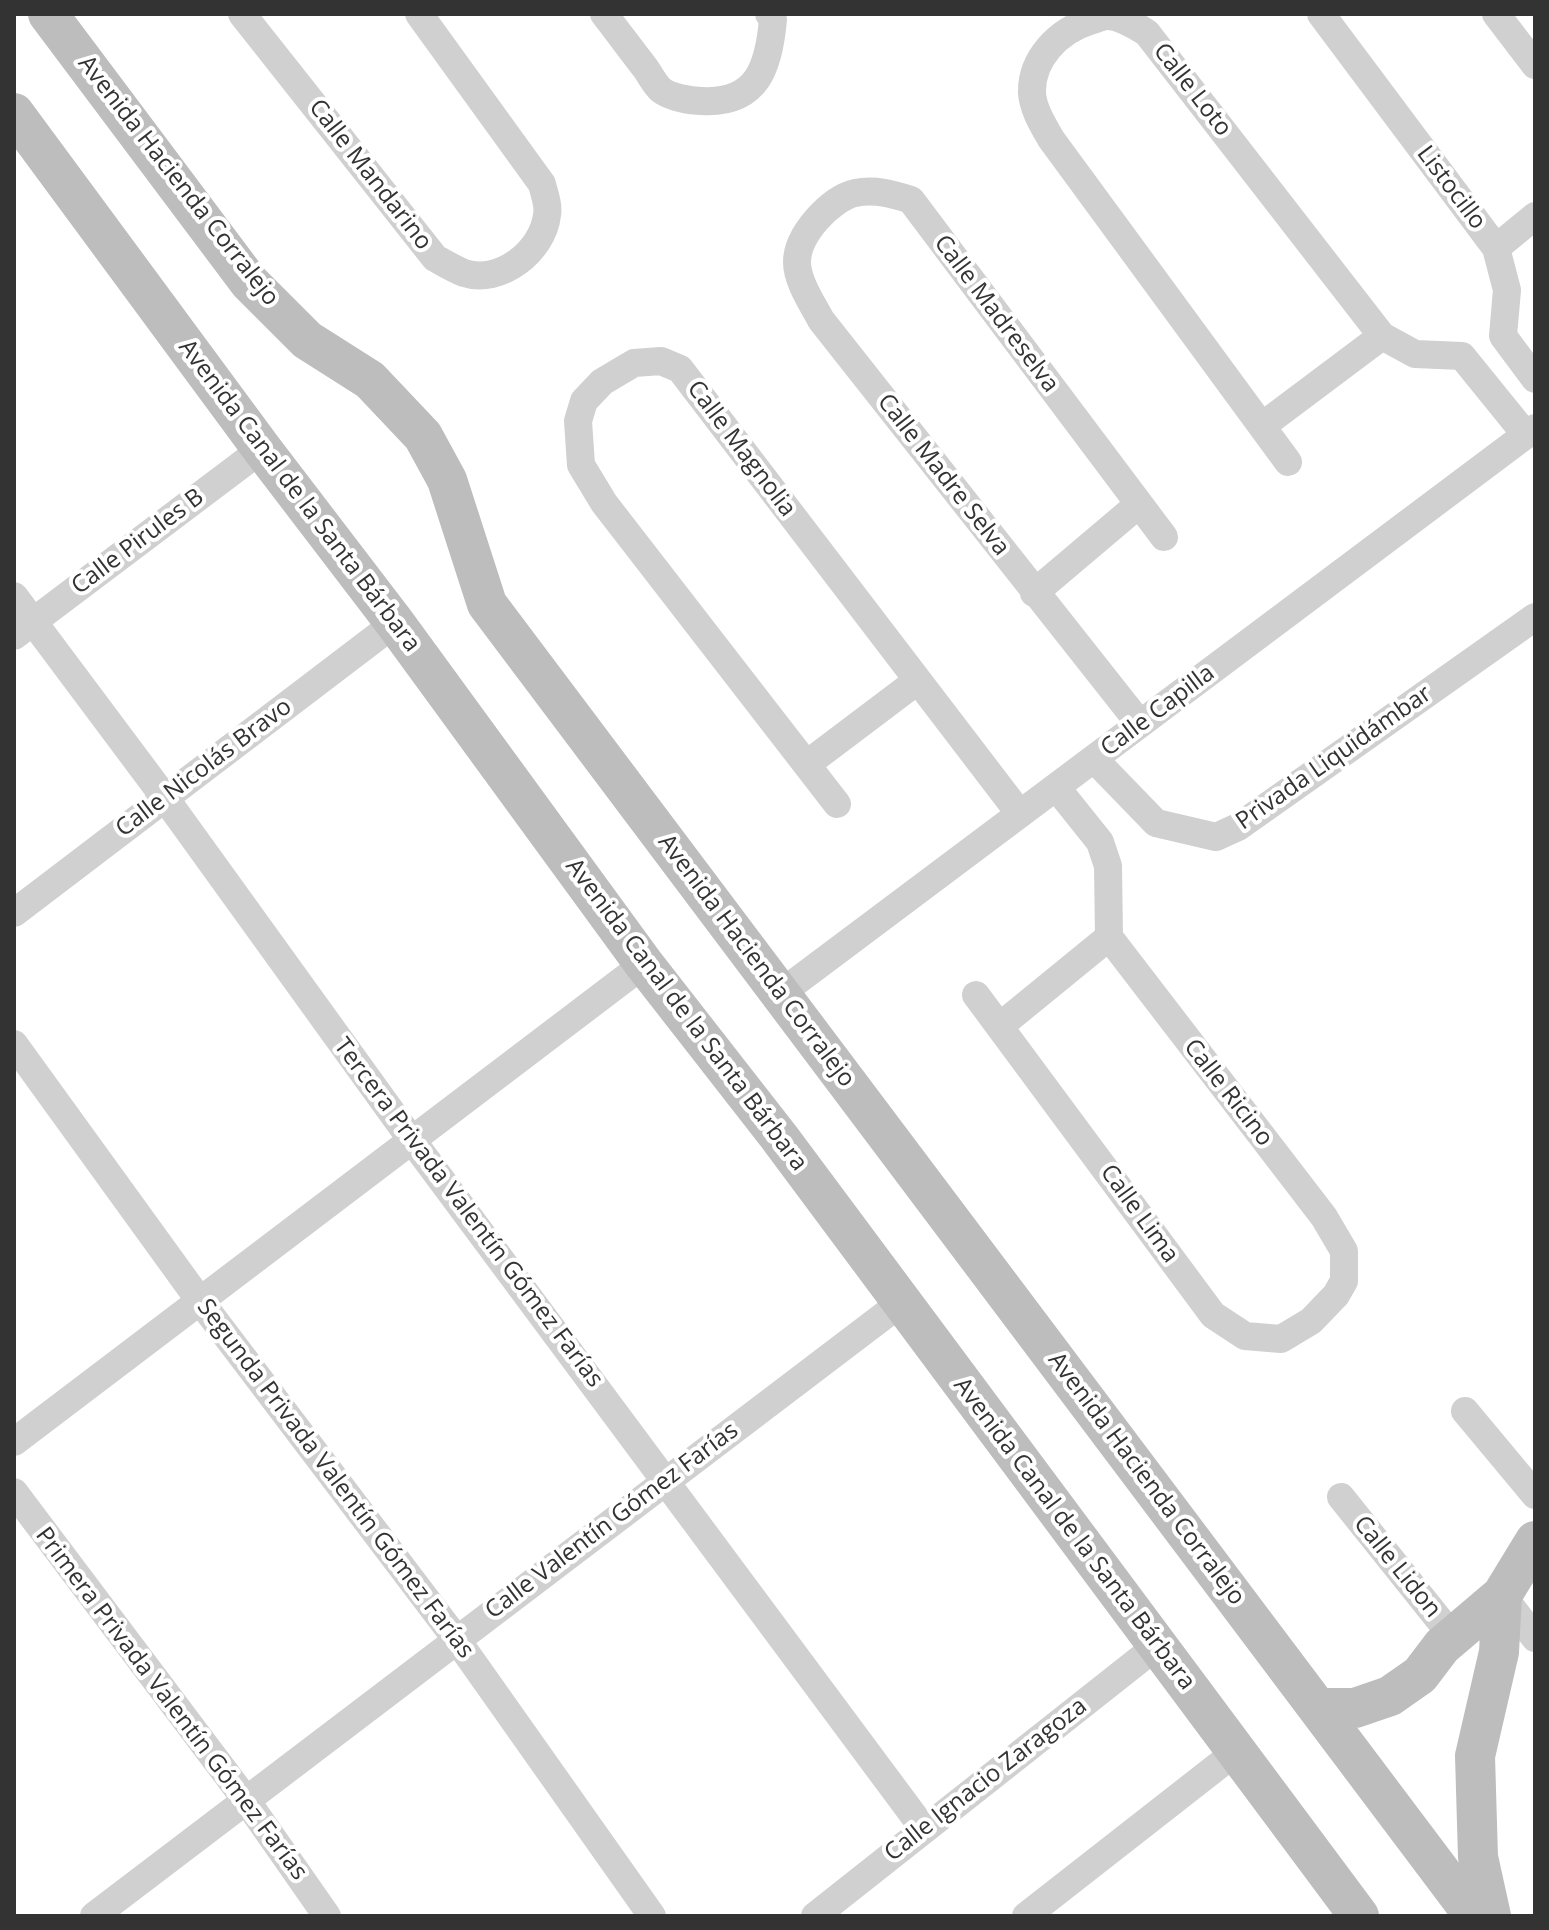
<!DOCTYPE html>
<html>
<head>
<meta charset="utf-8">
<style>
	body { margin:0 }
	#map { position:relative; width:1549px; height:1930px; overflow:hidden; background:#fff; font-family:"Open Sans",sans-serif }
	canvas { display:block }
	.frame { position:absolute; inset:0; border:16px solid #333; pointer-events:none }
</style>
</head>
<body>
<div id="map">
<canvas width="1549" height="1930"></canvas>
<div class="frame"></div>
</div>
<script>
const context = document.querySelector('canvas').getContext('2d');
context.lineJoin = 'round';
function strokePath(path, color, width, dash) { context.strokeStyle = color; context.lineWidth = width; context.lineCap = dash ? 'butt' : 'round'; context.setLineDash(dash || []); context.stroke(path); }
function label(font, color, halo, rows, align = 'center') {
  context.font = font + ' "Open Sans",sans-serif'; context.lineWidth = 8; context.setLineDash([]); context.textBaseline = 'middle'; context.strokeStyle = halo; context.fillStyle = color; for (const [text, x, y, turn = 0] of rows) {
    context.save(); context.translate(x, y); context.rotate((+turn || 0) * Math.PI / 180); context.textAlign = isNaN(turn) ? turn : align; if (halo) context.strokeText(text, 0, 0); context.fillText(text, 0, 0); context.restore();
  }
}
strokePath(new Path2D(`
	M242 14 435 258C444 263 454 269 464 273 500 285 543 251 547 215 549 205 544 193 542 184L419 14
	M604 14C618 32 632 51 646 69 650 75 655 85 661 90 670 97 690 101 702 101 758 104 769 66 773 19L769 14
	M1321 14 1496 248 1507 290 1503 336 1535 379
	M1496 14 1535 65
	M1496 248 1535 216
	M1262 426 1382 336
	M1288 462 1051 139C1043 125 1033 109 1032 93 1031 59 1058 31 1090 21 1095 20 1102 16 1107 16 1121 16 1136 26 1147 33L1382 336 1415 354 1462 356 1526 435
	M1034 593 1138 505
	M14 596 165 798 411 1139 923 1828
	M14 636 262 449
	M1140 724 821 320C812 303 797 281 797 262 797 235 830 199 855 193 875 189 893 194 911 200L1164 537
	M1094 759 1156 823 1216 837 1238 827 1535 617
	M807 764 917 681
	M1056 787 1100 842 1108 866 1109 937
	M837 804 604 503 581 465 578 421 584 401 602 382 634 363 661 361 680 369 1020 814
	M14 913 395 623
	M781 993 1535 428
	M976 995 1213 1315 1245 1336 1281 1339 1311 1321 1336 1295 1344 1281V1251L1324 1217 1109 937
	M1000 1026 1109 937
	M14 1044 200 1301 457 1640 652 1916
	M1465 1411 1535 1495
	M14 1442 644 964
	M14 1492 246 1800 327 1916
	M1341 1497 1453 1637
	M1502 1595 1535 1638
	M94 1916 902 1302
	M815 1916 1158 1645
	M1026 1916 1237 1751`), '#d0d0d0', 28);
strokePath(new Path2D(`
	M48 14 249 282 307 340 370 380 423 436 447 480 487 604 1474 1916
	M14 113 262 449 395 623 644 964 779 1137 1359 1916
	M1318 1708H1355L1390 1696 1420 1675 1442 1646 1502 1595 1535 1541
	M1491 1916 1478 1857 1475 1756 1499 1652 1502 1595`), '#bdbdbd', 40);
label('24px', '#333', '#fff', [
	["Calle Loto",1192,90,52],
	["Calle Mandarino",370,175,52],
	["Avenida Hacienda Corralejo",178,181,52],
	["Listocillo",1451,188,53],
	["Calle Madreselva",996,314,53],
	["Calle Magnolia",741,449,53],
	["Calle Madre Selva",943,475,52],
	["Avenida Canal de la Santa Bárbara",299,496,53],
	["Calle Pirules B",138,542,-37],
	["Calle Capilla",1158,711,-37],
	["Privada Liquidámbar",1334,758,-35],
	["Calle Nicolás Bravo",204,768,-37],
	["Avenida Hacienda Corralejo",756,961,53],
	["Avenida Canal de la Santa Bárbara",686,1015,53],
	["Calle Ricino",1228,1093,52],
	["Tercera Privada Valentín Gómez Farías",468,1213,53],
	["Calle Lima",1139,1214,54],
	["Segunda Privada Valentín Gómez Farías",335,1479,53],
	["Avenida Hacienda Corralejo",1146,1479,53],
	["Calle Valentín Gómez Farías",612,1521,-37],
	["Avenida Canal de la Santa Bárbara",1074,1534,53],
	["Calle Lidon",1397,1567,51],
	["Primera Privada Valentín Gómez Farías",171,1704,53],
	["Calle Ignacio Zaragoza",986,1780,-38]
]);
</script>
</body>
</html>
